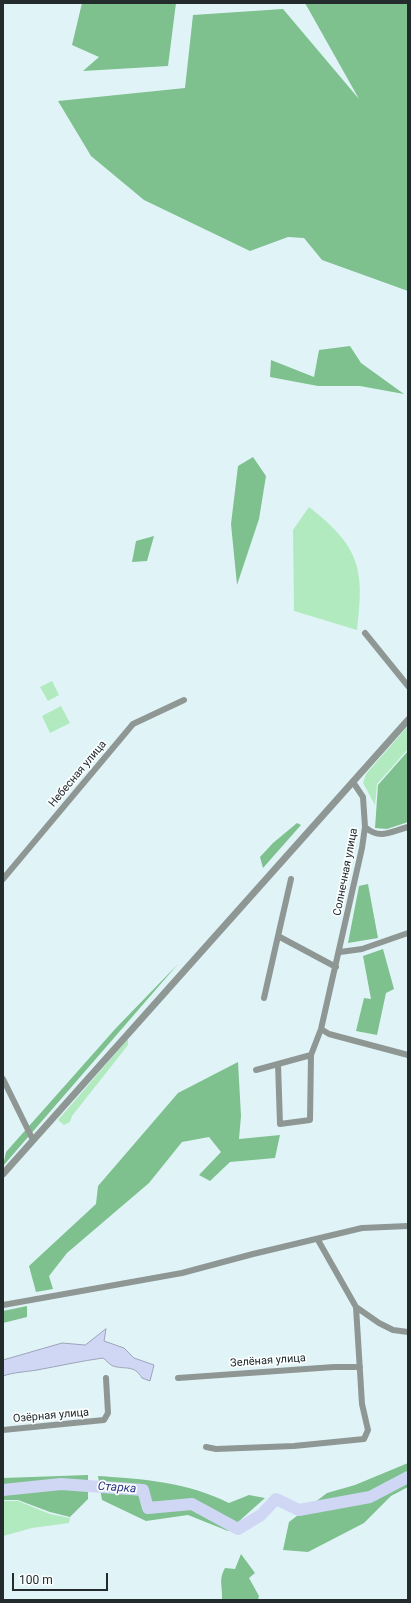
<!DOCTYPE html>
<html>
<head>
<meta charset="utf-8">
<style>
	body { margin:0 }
	#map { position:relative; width:411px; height:1603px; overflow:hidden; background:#e0f4f8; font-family:Roboto,sans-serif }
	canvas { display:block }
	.frame { position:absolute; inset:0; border:4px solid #242b2d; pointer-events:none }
	.scale { position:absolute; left:12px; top:1573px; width:96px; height:18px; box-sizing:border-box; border:2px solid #242b2d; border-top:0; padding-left:5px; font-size:12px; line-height:14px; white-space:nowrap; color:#242b2d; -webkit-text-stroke:3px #fafeff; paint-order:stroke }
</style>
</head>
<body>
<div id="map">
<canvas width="411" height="1603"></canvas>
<div class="frame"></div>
<div class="scale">100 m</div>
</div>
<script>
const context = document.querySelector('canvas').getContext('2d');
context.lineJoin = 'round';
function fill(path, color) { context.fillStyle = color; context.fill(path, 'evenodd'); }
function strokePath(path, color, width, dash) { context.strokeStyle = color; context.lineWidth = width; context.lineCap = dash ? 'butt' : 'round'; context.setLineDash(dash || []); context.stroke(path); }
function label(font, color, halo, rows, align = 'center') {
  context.font = font + ' Roboto,sans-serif'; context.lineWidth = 3.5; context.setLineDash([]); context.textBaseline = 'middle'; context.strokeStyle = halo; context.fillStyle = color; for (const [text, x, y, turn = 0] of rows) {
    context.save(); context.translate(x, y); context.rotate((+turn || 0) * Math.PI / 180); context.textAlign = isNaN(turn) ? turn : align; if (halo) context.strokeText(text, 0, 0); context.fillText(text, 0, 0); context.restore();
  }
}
fill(new Path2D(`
	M309 507C359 546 365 568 357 630L294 611 293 530Z
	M52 681 59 695 48 701 40 687Z
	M61 706 70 723 50 733 42 716Z
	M408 726V749L377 784 375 805 363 783 366 774Z
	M128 1039V1045L72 1116 70 1122 64 1125 58 1120Z
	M3 1501H18L50 1514 70 1518 69 1523 32 1528 3 1536Z`), '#b1eabe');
fill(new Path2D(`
	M82 3H176L168 66 83 71 99 57 72 45Z
	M305 3H408V291L322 260 304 238 288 237 250 251 144 200 91 156 58 101 185 88 193 15 283 9 359 99Z
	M350 346 361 363 404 394 360 386H318L270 377 271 360 314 377 319 350Z
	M253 457 266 476 259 519 237 585 231 524 238 466Z
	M154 536 147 561 132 562 136 541Z
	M408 751V822L387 829 375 828 378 785Z
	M297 823 301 825 263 868 260 857 273 843Z
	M368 884 378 938 348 943 359 886Z
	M383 949 394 989 386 993 377 1035 356 1031 364 998 371 999 363 956Z
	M178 964 3 1166 6 1152 116 1028Z
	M238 1062 241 1116 239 1139 280 1135 275 1158 230 1162 210 1181 199 1175 221 1152 209 1137 182 1142 149 1183 67 1253 49 1276 53 1289 36 1292 29 1266 96 1204 98 1186 178 1093Z
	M27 1306V1317L3 1323V1311Z
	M408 1463V1487L391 1496 364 1523 308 1552 283 1550 289 1522 327 1493 355 1485Z
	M88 1475V1499L70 1517 50 1512 18 1500H3V1478Z
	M98 1476C143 1479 187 1482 229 1503L249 1495 265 1498 228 1531 188 1515 146 1521 102 1500Z
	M241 1554 255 1573 249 1578 259 1596 258 1600H222C223 1586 218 1581 225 1568L235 1569Z`), '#7ec08e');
const water = new Path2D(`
	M106 1329 104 1341 124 1348 134 1358 154 1365 150 1381 142 1378C134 1364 125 1370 113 1366 110 1365 106 1360 103 1358 81 1361 59 1366 37 1370 26 1372 14 1372 3 1376V1360L62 1343 85 1345Z`);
fill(water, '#d0d7f4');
strokePath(water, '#9ca3b8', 1);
strokePath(new Path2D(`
	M3 1490 61 1484 143 1490 148 1508 192 1504 238 1529 261 1515 276 1499 299 1510 370 1497 408 1477`), '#d0d7f4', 12);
strokePath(new Path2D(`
	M365 633 408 686
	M365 827C380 840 390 832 408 827
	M3 879 133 724 184 700
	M291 879 278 936 336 967
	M340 952 362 949 408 933
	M264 998 278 936
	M321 1029 329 1034 408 1055
	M278 1064 280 1124 310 1120 311 1055
	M256 1070 311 1055 321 1029 362 848 365 827 363 797 353 782
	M3 1079 33 1140
	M318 1240 356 1307 379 1323 393 1330 408 1332
	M3 1305 182 1273 253 1254 362 1228 408 1226
	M178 1378 334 1367H360
	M3 1430 104 1420 108 1413 106 1378
	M206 1447 216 1449 294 1446 364 1439 368 1430 362 1404 356 1307`), '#8f9795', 6);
strokePath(new Path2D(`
	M3 1174 408 720`), '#8f9795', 7);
label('11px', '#242b2d', '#fafeff', [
	["Небесная улица",78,774,-50],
	["Солнечная улица",346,872,-79],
	["Зелёная улица",268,1361,-4],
	["Озёрная улица",51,1416,-5]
]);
label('italic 12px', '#2d3482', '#fafeff', [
	["Старка",117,1488,4]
]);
</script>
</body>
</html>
